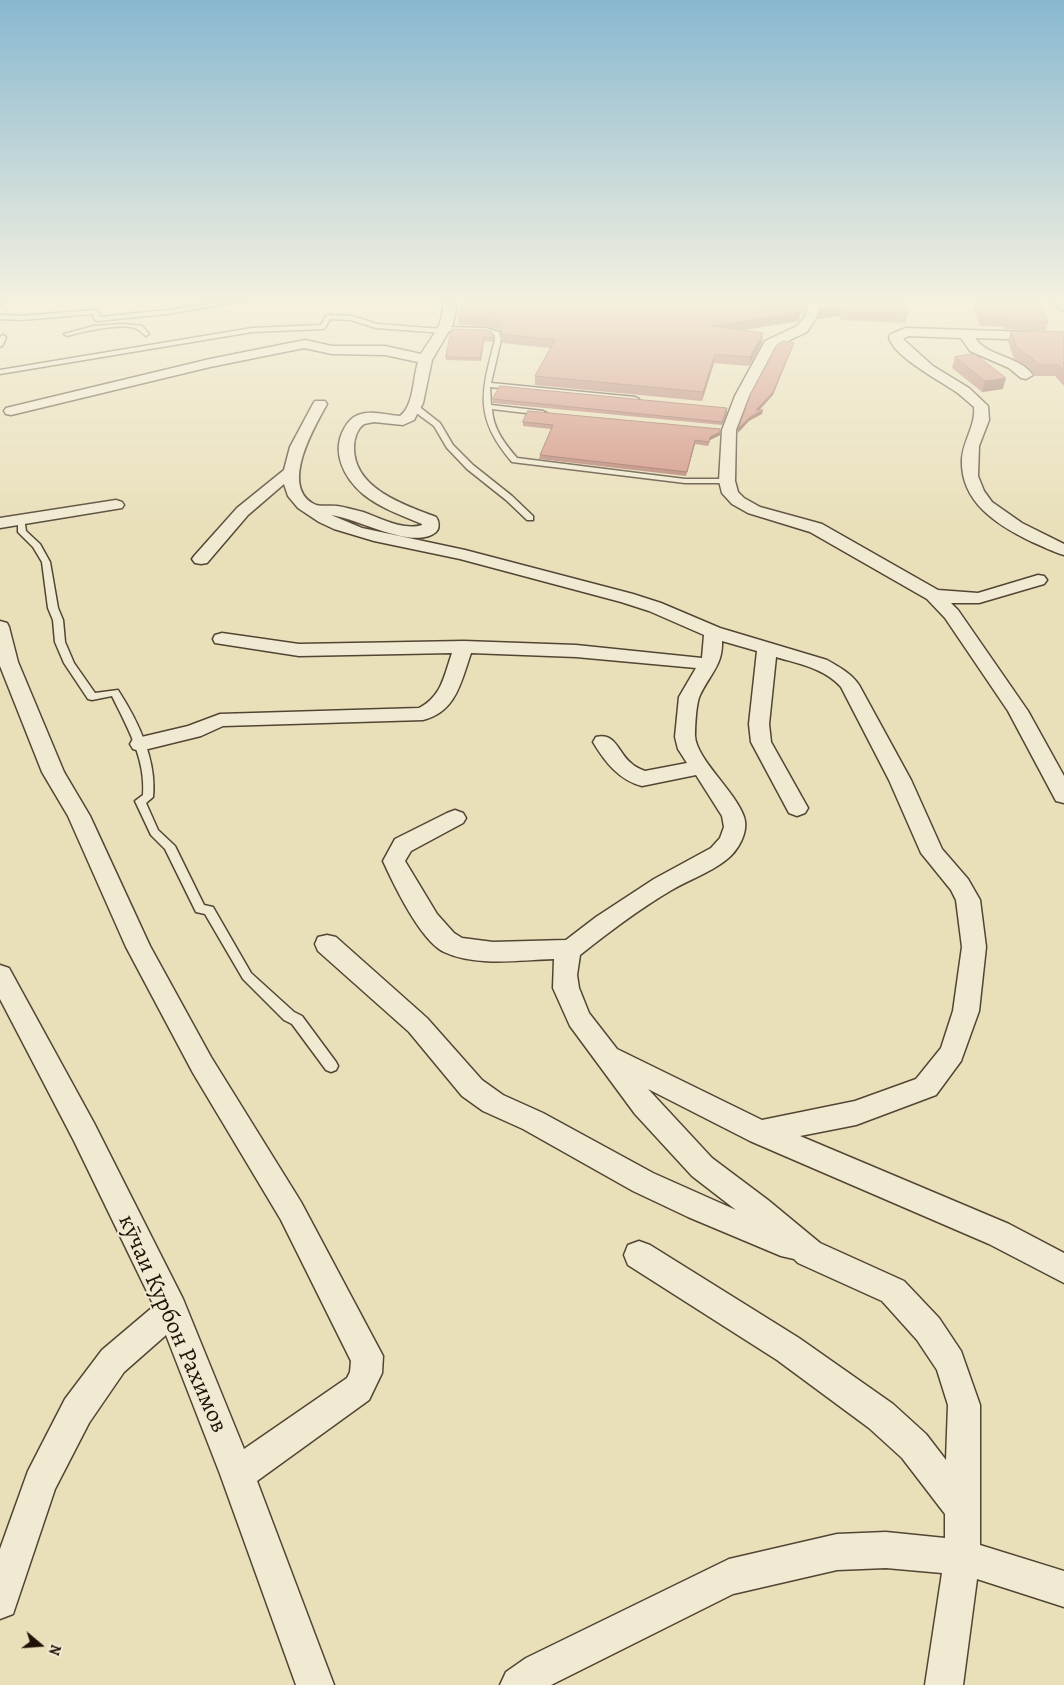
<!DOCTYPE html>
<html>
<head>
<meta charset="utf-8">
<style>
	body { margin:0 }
	#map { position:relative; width:1064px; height:1685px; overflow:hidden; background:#e9dfb9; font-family:Alegreya,serif }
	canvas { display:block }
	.north { position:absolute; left:15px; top:1620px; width:50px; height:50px; -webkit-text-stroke:4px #f1ead2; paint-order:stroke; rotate:108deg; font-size:14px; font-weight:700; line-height:20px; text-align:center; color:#211207 }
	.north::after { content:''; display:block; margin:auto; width:18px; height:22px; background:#211207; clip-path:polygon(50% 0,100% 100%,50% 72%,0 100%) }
</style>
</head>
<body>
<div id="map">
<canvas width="1064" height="1685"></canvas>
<div class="north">N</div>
</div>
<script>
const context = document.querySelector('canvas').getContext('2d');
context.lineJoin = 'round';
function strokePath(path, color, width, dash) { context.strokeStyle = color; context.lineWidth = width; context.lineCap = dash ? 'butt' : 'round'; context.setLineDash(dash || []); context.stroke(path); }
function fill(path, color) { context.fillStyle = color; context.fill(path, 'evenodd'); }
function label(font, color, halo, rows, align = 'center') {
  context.font = font + ' Alegreya,serif'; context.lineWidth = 4; context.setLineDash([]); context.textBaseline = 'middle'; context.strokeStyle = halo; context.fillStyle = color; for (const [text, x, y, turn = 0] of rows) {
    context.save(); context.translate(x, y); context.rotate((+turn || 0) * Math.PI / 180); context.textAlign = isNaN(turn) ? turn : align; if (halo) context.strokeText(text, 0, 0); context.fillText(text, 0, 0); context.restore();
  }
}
const lane = new Path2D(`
	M234 300H249L167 314 97 321 94 319 93 314 21 320 0 319V315L21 316 96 310 99 312 100 317 167 310Z
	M328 315 352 316 377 324 442 329 445 327 485 328 499 332 501 340 491 383 635 397 639 399 635 401 490 387 491 405 543 411 547 413 543 415 492 409C493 429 505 444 517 458L685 479H727L731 481 727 483H685L512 462C474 417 481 393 495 340L494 334 485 332 447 331 444 333 376 328 351 320 330 319 325 328 323 329 252 332 0 374V370L252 328 321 325 326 316Z
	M122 324 142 326 149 334 146 336C143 334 140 330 137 329 123 322 82 332 67 336L64 334 94 326Z
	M3 335 6 337 3 345 0 347V337Z
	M411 405H417L440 423 453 445 473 465 512 496 533 516V520H527L506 500 467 469 447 448 434 426 411 409Z
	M18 518H24L26 531 40 544 50 562 58 608 63 620 65 642 74 663 95 693 118 690C138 721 157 760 153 797L146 803 158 830 175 846 204 905 213 907 251 973 294 1012 302 1016 336 1062 338 1066 336 1070 331 1072 326 1070 292 1024 284 1020 243 979 205 914 196 912 165 849 151 835 135 801 143 795C146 759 127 727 112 696L92 700 88 699 64 663 55 642 53 620 48 608 42 562 33 547 18 532Z`);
const street = new Path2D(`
	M0 300H7L4 304 0 305Z
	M442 300H454L456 309 453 324 432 360 423 403 414 420 403 425 374 422 364 424C357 429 354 439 354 448 354 489 405 505 436 517 439 521 440 528 436 532 413 551 357 518 331 515L362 528 465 550 633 594 661 603 720 628 827 660C839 667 851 673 859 685L911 780 942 849 968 879 980 900 986 947 979 1011 961 1061 936 1095 856 1125 800 1136 1009 1224 1064 1253V1283L989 1244 750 1141 648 1089 712 1158 768 1200 820 1243 904 1281 939 1318 961 1351 980 1405V1545L1064 1571V1607L977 1579 963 1685H925L942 1573 886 1568 837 1570 733 1594 551 1685H500L506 1672 526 1658 729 1559 837 1534 886 1532 945 1538V1514L902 1458 869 1428 777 1360 628 1265 624 1255 628 1245 639 1241 650 1245 799 1338 893 1404 926 1434 946 1460 948 1405 937 1370 917 1340 882 1301 798 1263 794 1259 781 1256 688 1217 633 1191 523 1129 483 1111 462 1096 409 1032 318 951 315 944 318 937 327 935 336 937 427 1018 482 1080 503 1095 543 1113 653 1173 736 1210 692 1176 635 1114 570 1026 553 988 554 959C520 960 476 967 444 952 420 940 394 885 383 861L395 839 447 813 455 810 463 813 466 818 463 823 411 851 405 861 437 914 454 933 462 938 493 942 566 940 596 917 654 879 711 848 720 838 724 827 722 816 696 775 642 786C619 780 605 762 593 742L596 737C616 732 618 753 631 763 635 767 640 769 645 771L687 763 678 749 675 737 679 697 696 668 576 657 471 653C461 682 456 712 423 720L223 726 201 736 140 751 133 749 130 744 133 739 188 726 220 714 419 708C442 696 444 676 452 653L299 656 215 643 213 639 215 635 222 633 299 644 464 641 576 645 702 658 704 635 649 611 621 602 460 559 374 541 334 529 319 522 298 508 288 496 284 484 248 515 207 563 201 564 195 563 192 559 195 555 237 508 284 470 290 447 313 404 315 401H325L327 404C315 426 279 486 314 504 319 507 330 505 337 506 345 507 354 510 363 512 380 518 403 531 422 525V524C401 515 380 508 363 494 344 478 331 452 344 429 347 423 351 418 358 415 372 410 385 415 400 416 414 406 413 377 418 362L385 355 332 354 304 348 210 367 11 415 6 414 4 411 6 408 210 359 305 340 332 346H385L421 354C432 336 446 323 442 300ZM722 641 757 651 749 724 751 742 789 813 797 816 805 813 808 808 771 742 769 724 776 657C799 664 824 668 841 687L889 780 921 853 951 890 956 900 962 947 953 1011 941 1048 916 1079 855 1101 762 1120 617 1049 589 1013 579 988 577 975 580 955C609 932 638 910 670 891 688 880 710 873 726 860 738 851 749 832 744 817 736 792 696 759 695 736 695 727 696 703 700 695 710 674 723 665 722 641Z
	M810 300H822L816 318 807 332 775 347 749 396 736 430 735 481 738 492 744 498 760 507 822 524 938 590 978 593 1038 575 1044 576 1047 580 1044 584 979 603H951L958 610 1028 711 1064 776V803L1056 801 1008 711 945 618 927 599 810 532 748 513 732 504 722 493 719 481 722 430 735 396 765 341 797 326 804 318Z
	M1052 300H1064V310L1060 309Z
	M906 328 1064 333V341L975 338C988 357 1018 355 1033 375L1026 379 1021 378 1009 368 970 351 961 338 908 336 903 339 933 366 969 388 988 406 989 420 979 446 978 476 984 491 992 502 1022 523 1064 544V555C1053 552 1042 546 1032 542 997 525 960 502 962 459 963 441 976 425 974 407 969 403 964 398 959 394 943 382 893 357 889 337L891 334Z
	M116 500 122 502 124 505 122 508 0 528V518Z
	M0 621 7 623 9 627 18 662 64 772 90 816 150 946 211 1057 301 1202 383 1356 382 1373 369 1400 257 1481 334 1685H296L220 1474 166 1335 124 1372 89 1423 55 1489 13 1614 0 1619V1549L28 1471 65 1399 102 1350 154 1306 74 1141 0 999V965L9 968 94 1123 183 1299 244 1449 347 1378 350 1372 351 1361 281 1220 193 1073 126 947 68 816 42 772 0 666Z`);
strokePath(lane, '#534534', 3);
strokePath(street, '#534534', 3);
fill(lane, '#f1ead2');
fill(street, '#f1ead2');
fill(new Path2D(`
	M466 300H808L804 313H800L799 321 741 330 762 342 749 366 714 363 702 401 535 385V376L550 348 502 343 500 330 485 326 459 325 458 317Z
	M823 300 908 314 906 323 841 320 840 316 818 319 819 310Z
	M987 300H1038L1048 322 1046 331 1004 329V327L980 326 974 309 976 301H988Z
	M1011 331 1064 332V386L1055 376H1035L1028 367 1014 359 1008 341Z
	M492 332 493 342 484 341 481 361 446 360V357Z
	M955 357 1003 389 982 392 952 368Z
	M493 399 727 412 722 425 493 403Z
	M523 422 720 435 710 440 708 446 695 444 686 476 539 459 540 455 551 429 523 426Z`), '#b57d71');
fill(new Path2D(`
	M807 300H808L804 313 805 305Z
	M841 307 840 316 818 319 819 310Z
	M800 312 799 321 712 335V326Z
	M763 333 762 342 749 366 750 357Z
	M484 337V341L481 361 480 358Z
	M794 343 793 346 773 395 756 414V410Z
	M715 354 714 363 702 401 703 392Z
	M1006 378 1003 389 982 392 985 381Z
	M727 408V412L722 425V422Z
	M763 410 762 414 749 421 738 433V429L750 417Z
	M720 432V435L710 440 708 446 710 437Z
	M695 440V444L686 476Z`), '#93665c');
const building = new Path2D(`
	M466 300H682L800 312 712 326 763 333 750 357 715 354 703 392 535 376 555 340 502 334 499 322 485 317H458Z
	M758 300H807L805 305Z
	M823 300H904L908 314 842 312 841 307 819 310Z
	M995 300H1038L1048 322 1007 321 1006 318 982 317 976 301 997 302Z
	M452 329 485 330 492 332V338L484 337 480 358 446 357Z
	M1011 331 1064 332V371L1058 365H1038L1031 357 1017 348Z
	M784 341 794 343 773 392 756 410H763L750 417 738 429 751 393 777 345Z
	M975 354 1006 378 985 381 955 357Z
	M500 386 727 408 722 422 493 399Z
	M528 411 720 429V432L710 437 709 442 695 440 687 472 540 455 553 425 523 422Z`);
fill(building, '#d29183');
strokePath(building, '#93665c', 1);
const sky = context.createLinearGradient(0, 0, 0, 536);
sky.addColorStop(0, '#88b8d0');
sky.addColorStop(0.56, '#f5f1e0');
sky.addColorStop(1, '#f5f1e000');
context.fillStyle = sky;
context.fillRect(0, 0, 1064, 536);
label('24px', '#211207', '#f1ead2', [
	["кӯчаи Курбон Рахимов",172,1324,66]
]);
</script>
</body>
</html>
